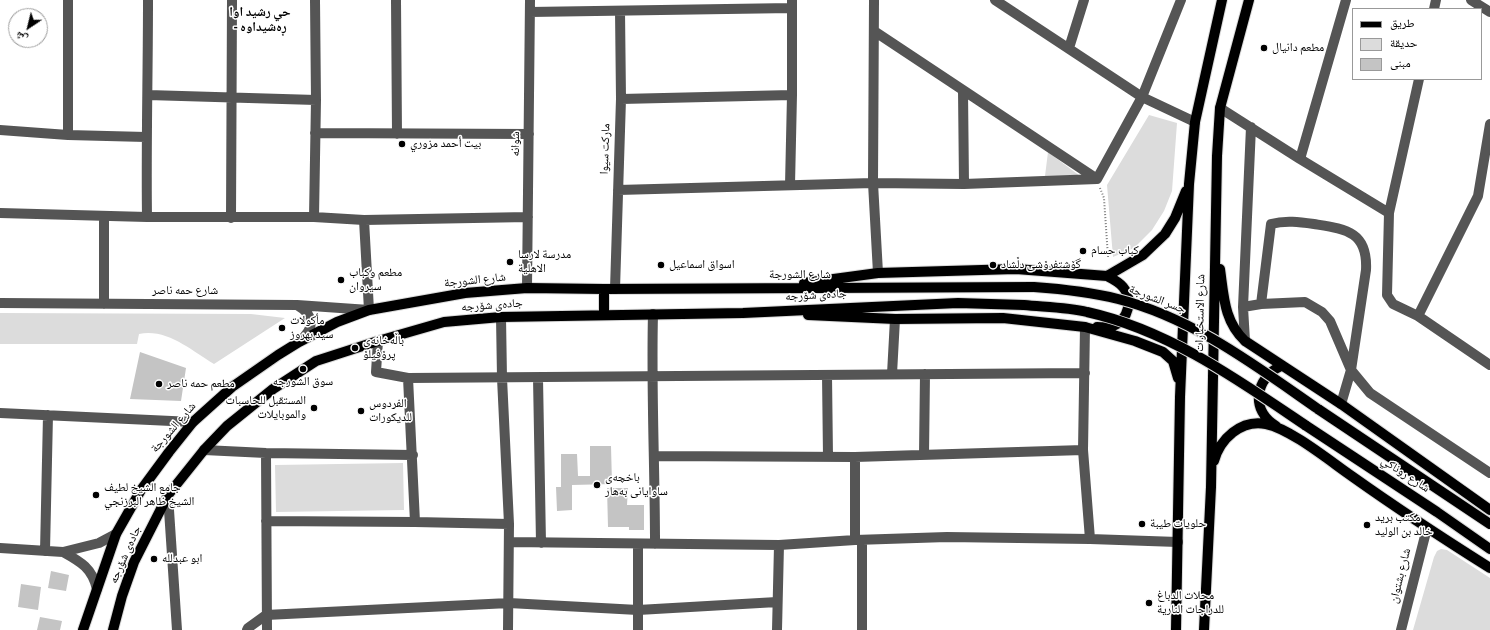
<!DOCTYPE html>
<html>
<head>
<meta charset="utf-8">
<style>
	body { margin:0 }
	#map { position:relative; width:1490px; height:630px; overflow:hidden; background:#fff; font-family:"Source Sans 3","Noto Naskh Arabic",sans-serif }
	canvas { display:block }
	.legend { position:absolute; left:1352px; top:8px; width:130px; height:72px; box-sizing:border-box; background:#fff; border:1px solid #999; margin:0; padding:5px 7px; list-style:none; font-size:12px; color:#000 }
	.legend li { display:flex; align-items:center; gap:8px; height:20px }
	.legend b { width:20px; border:1px solid #999 }
	.north { position:absolute; left:8px; top:8px; width:40px; height:40px; box-sizing:border-box; background:#fff; border:1px solid #999; border-radius:50%; rotate:215deg; font-size:11px; font-weight:700; line-height:16px; text-align:center; color:#000 }
	.north::after { content:''; display:block; margin:auto; width:14px; height:18px; background:#000; clip-path:polygon(50% 0,100% 100%,50% 72%,0 100%) }
</style>
</head>
<body>
<div id="map">
<canvas width="1490" height="630"></canvas>
<ul class="legend">
<li><b style="height:5px;background:#000"></b>طريق</li>
<li><b style="height:11px;background:#dcdcdc"></b>حديقة</li>
<li><b style="height:11px;background:#c4c4c4"></b>مبنى</li>
</ul>
<div class="north">ش</div>
</div>
<script>
const context = document.querySelector('canvas').getContext('2d');
context.lineJoin = 'round';
function fill(path, color) { context.fillStyle = color; context.fill(path, 'evenodd'); }
function strokePath(path, color, width, dash) { context.strokeStyle = color; context.lineWidth = width; context.lineCap = dash ? 'butt' : 'round'; context.setLineDash(dash || []); context.stroke(path); }
function label(font, color, halo, rows, align = 'center') {
  context.font = font + ' "Source Sans 3","Noto Naskh Arabic",sans-serif'; context.lineWidth = 3; context.setLineDash([]); context.textBaseline = 'middle'; context.strokeStyle = halo; context.fillStyle = color; for (const [text, x, y, turn = 0] of rows) {
    context.save(); context.translate(x, y); context.rotate((+turn || 0) * Math.PI / 180); context.textAlign = isNaN(turn) ? turn : align; if (halo) context.strokeText(text, 0, 0); context.fillText(text, 0, 0); context.restore();
  }
}
fill(new Path2D(`
	M1149 115 1177 123 1172 191 1164 211 1152 230 1134 248 1113 257 1107 185Z
	M1048 152 1080 176H1045Z
	M0 313 251 314 285 318 214 364C192 351 167 328 139 334L137 344H0Z
	M403 463 404 510 276 512 275 465Z
	M1441 549 1447 550 1490 578V630H1413L1434 557 1437 551Z`), '#dcdcdc');
fill(new Path2D(`
	M140 352 186 368 181 401 130 399Z
	M590 446H611L612 484 572 485V510L557 511 556 487H561V454H577L578 476H590Z
	M607 488H628L627 505H644V530H629V527H608Z
	M51 571 69 575 66 591 48 588Z
	M21 584 41 587 38 610 18 607Z
	M40 617 62 621 60 630H37Z`), '#c4c4c4');
const major = new Path2D(`
	M1220 269C1224 297 1224 321 1245 341L1341 404 1490 510
	M804 283 878 273 1016 269 1107 276 1143 255 1165 234 1175 218 1186 191
	M604 289V315
	M808 315 895 319 1003 318 1085 327 1135 341 1163 352 1173 361 1178 378
	M1097 327C1103 327 1108 328 1113 326 1129 320 1133 299 1123 287 1119 282 1113 279 1107 276
	M1318 409 1490 524
	M1305 425 1437 512 1490 549
	M1276 426C1250 410 1255 378 1281 366
	M1214 461C1220 439 1241 419 1266 424 1291 429 1331 462 1353 477 1398 509 1444 539 1490 568
	M83 630 116 534 141 490 169 452 193 422 232 387 278 355 299 342 337 322 369 310 465 293 527 288 604 289 1034 287
	M113 630 122 596 134 562 168 495 204 450 227 426 273 389 316 361 378 341 444 322 501 317 743 313 958 303 1024 305
	M1176 630 1180 397 1189 184 1195 122 1222 0
	M1204 630 1211 487 1217 156 1220 108 1249 0`);
strokePath(major, '#dbdbdb', 12);
strokePath(new Path2D(`
	M1100 188 1104 198 1108 257`), '#777', 2, [1, 2]);
strokePath(new Path2D(`
	M68 0V135
	M396 0 397 134
	M874 0 873 183 878 273
	M995 0 1142 97 1195 122
	M1471 0 1490 12
	M1434 9 1436 0
	M530 12 792 8
	M874 31 1097 179
	M1069 48 1084 0
	M1419 79 1389 213 1387 295 1393 304 1418 316 1490 365
	M963 91 964 184
	M148 95 316 100
	M621 99 792 95
	M1220 108 1300 159 1389 213
	M0 130 68 135 146 137
	M315 133 529 134
	M1300 159 1346 0
	M1097 179 1142 97 1181 0
	M790 185 792 95V0
	M618 190 873 183 964 184 1097 179
	M0 213 147 217H314L364 220 528 217
	M104 216V304
	M147 217C146 145 148 72 148 0
	M314 217 316 100 315 0
	M231 218 232 0
	M527 288 530 0
	M615 289 621 99 620 11
	M0 303 297 305 369 310 364 220
	M1261 304 1271 224C1285 220 1300 222 1314 224 1345 229 1368 231 1366 270L1351 370 1341 404
	M297 305C315 316 315 327 300 341
	M1243 307 1261 304 1305 302 1322 312 1330 321 1351 370 1370 393 1490 473
	M653 314C651 391 655 467 655 544
	M1418 316 1478 196 1490 124
	M501 317 502 378 509 524 508 630
	M1085 327 1083 450 1090 539
	M378 341 376 372 408 378 1085 373
	M1245 341 1243 307 1251 127
	M892 374 895 319
	M827 375 828 457
	M408 378 415 522
	M538 378 541 543
	M0 413 193 422
	M204 450 266 453 413 455
	M266 453 267 630
	M924 455 925 374
	M655 456 855 457 1083 450
	M168 495 177 630
	M266 521 415 522 509 524
	M855 540V457
	M862 540V630
	M509 542 779 545 855 540 947 537 1090 539 1178 542
	M0 548 63 552 99 543 116 534
	M45 551 48 415
	M63 552C81 562 92 568 97 589
	M247 630 248 628 266 615 509 603 638 610 777 602
	M638 630V544
	M777 630 779 545
	M1401 630 1427 528`), '#555', 10);
strokePath(major, '#000', 10);
const majorBridge = new Path2D(`
	M1034 287C1062 289 1090 292 1118 299 1193 318 1256 366 1318 409
	M1024 305C1044 307 1067 307 1087 312 1168 330 1237 379 1305 425`);
strokePath(majorBridge, '#dbdbdb', 12, []);
strokePath(majorBridge, '#000', 10);
for (const [x, y, r, color] of [
	[1264,48,4,"#000"],
	[402,144,4,"#000"],
	[1083,251,4,"#000"],
	[510,262,4,"#000"],
	[661,265,4,"#000"],
	[993,265,4,"#000"],
	[341,280,4,"#000"],
	[282,328,4,"#000"],
	[355,348,4,"#000"],
	[303,369,4,"#000"],
	[159,384,4,"#000"],
	[314,408,4,"#000"],
	[361,411,4,"#000"],
	[597,485,4,"#000"],
	[96,495,4,"#000"],
	[1142,524,4,"#000"],
	[1367,525,4,"#000"],
	[154,559,4,"#000"],
	[1149,603,4,"#000"]
]) { const dot = new Path2D(); dot.arc(x, y, r, 0, 2 * Math.PI); context.fillStyle = color; context.fill(dot); strokePath(dot, '#fff', 1.5); }
label('12px', '#000', '#fff', [
	["مطعم دانيال",1272,48],
	["بيت أحمد مزوري",410,144],
	["كباب حسام",1091,251],
	["مدرسة لارسا",518,255],
	["الاهلية",518,269],
	["اسواق اسماعيل",669,265],
	["گۆشتفرۆشی دڵشاد",1001,265],
	["مطعم وكباب",349,273],
	["سيروان",349,287],
	["مأكولات",290,321],
	["سيد بهروز",290,335],
	["باڵەخانەی",363,341],
	["پرۆفیلۆ",363,355],
	["سوق الشورجه",303,382,"center"],
	["مطعم حمه ناصر",167,384],
	["المستقبل للحاسبات",306,401,"right"],
	["والموبايلات",306,415,"right"],
	["الفردوس",369,404],
	["للديكورات",369,418],
	["باخچەی",605,478],
	["ساوایانی بەهار",605,492],
	["جامع الشيخ لطيف",104,488],
	["الشيخ ظاهر البرزنجي",104,502],
	["مكتب بريد",1375,518],
	["خالد بن الوليد",1375,532],
	["حلويات طيبة",1150,524],
	["ابو عبدلله",162,559],
	["محلات الدباغ",1157,596],
	["للدراجات النارية",1157,610]
], 'left');
label('12px', '#000', '#fff', [
	["شوانە",516,144,-90],
	["مارکت سیوا",606,149,-88],
	["شارع الشورجة",800,275],
	["شارع الشورجة",475,281,-6],
	["شارع حمه ناصر",185,291],
	["جادەی شۆرجە",816,296,-3],
	["جسر الشورجة",1157,300,21],
	["جادەی شۆرجە",492,306,-4],
	["شارع الاستخبارات",1201,313,-89],
	["شارع الشورجة",174,428,-49],
	["شارع روناكي",1405,475,33],
	["جادەی شۆرجە",126,555,-66],
	["شارع بشتوان",1401,576,-76]
]);
label('bold 13px', '#000', '#fff', [
	["حي رشيد اوا",260,13],
	["- ڕەشیداوە",260,28]
]);
</script>
</body>
</html>
